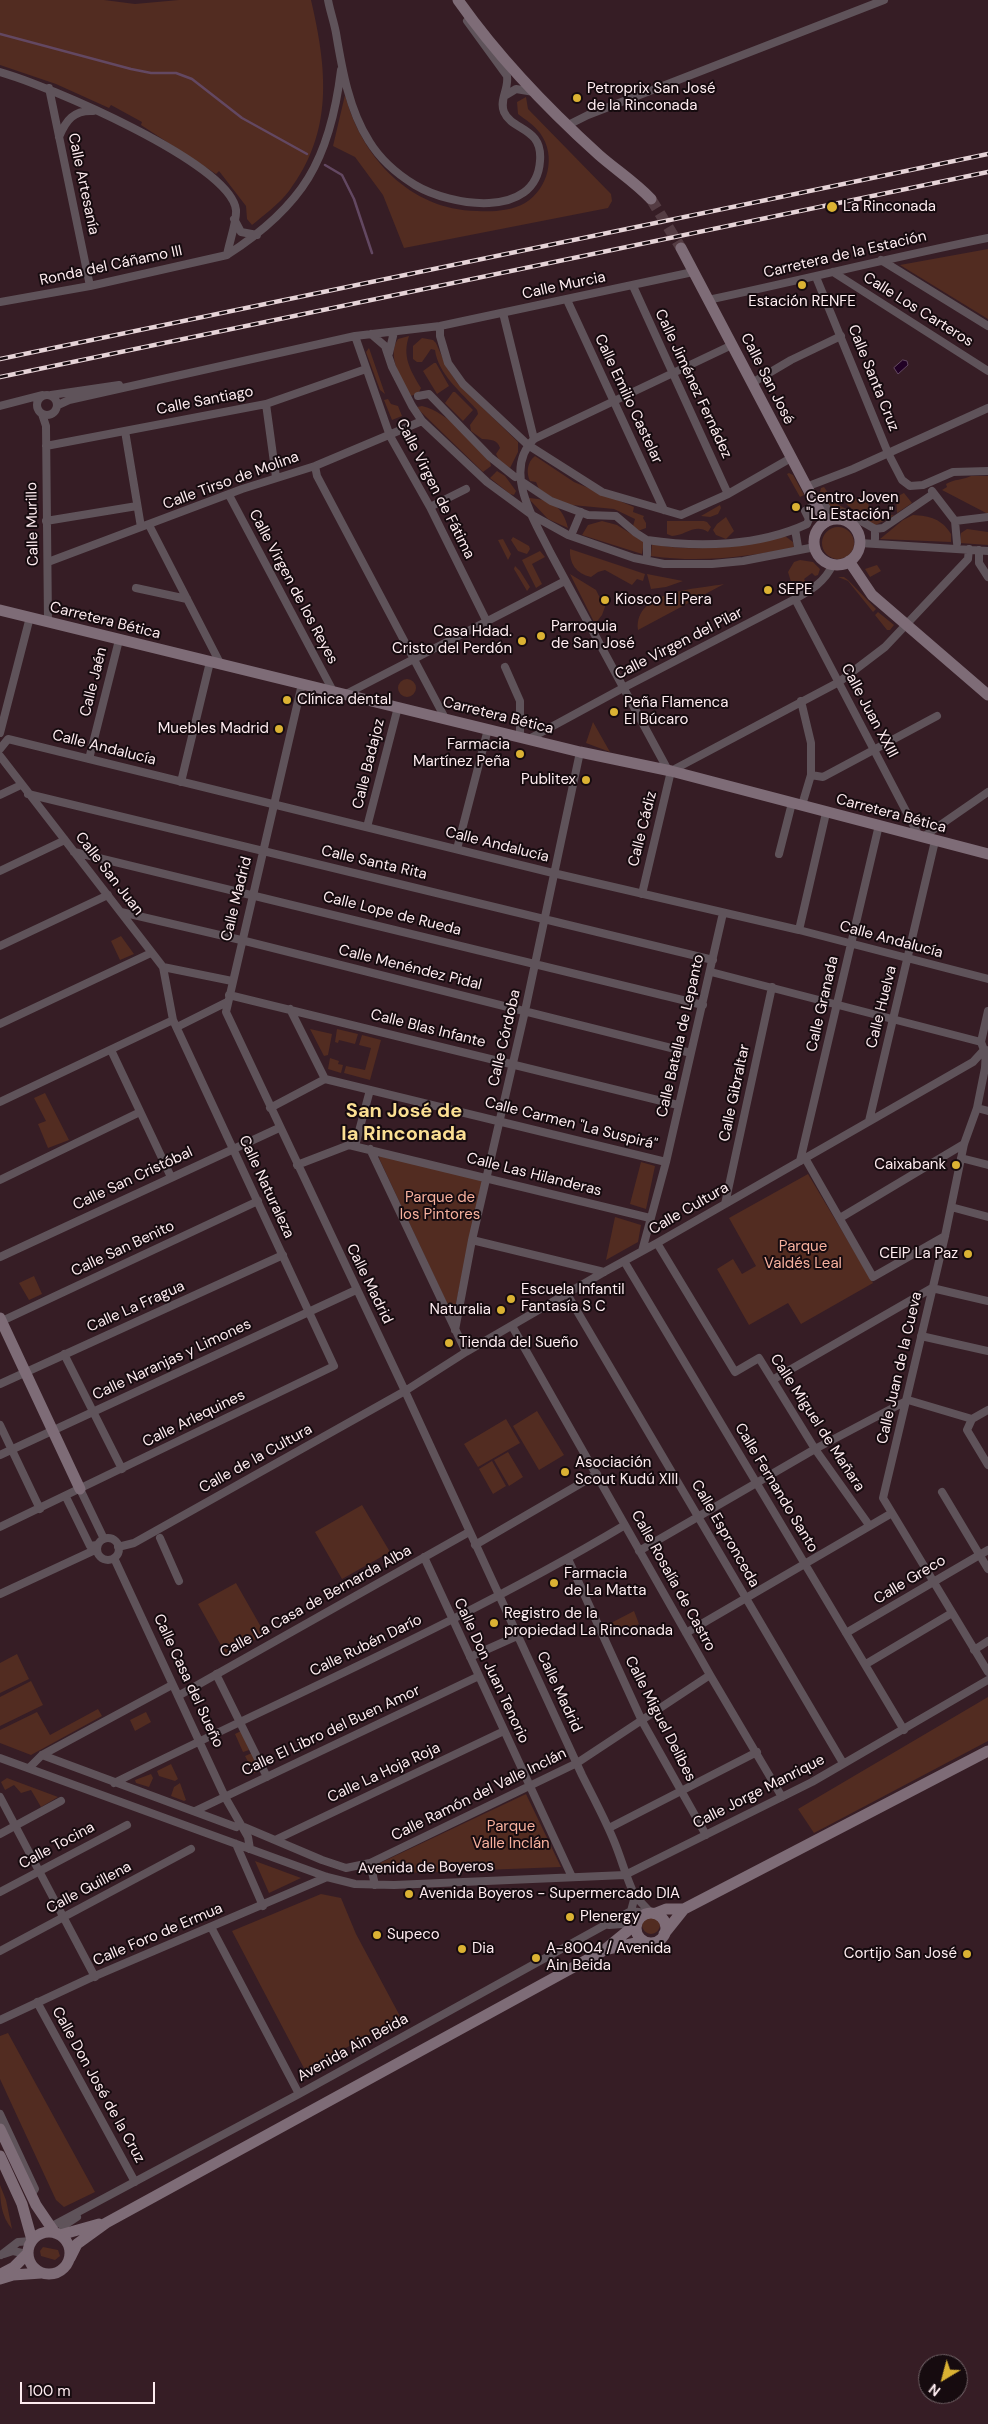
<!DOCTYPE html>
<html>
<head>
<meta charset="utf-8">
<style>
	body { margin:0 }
	#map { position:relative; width:988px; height:2424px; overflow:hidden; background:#361d25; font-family:"DM Sans",sans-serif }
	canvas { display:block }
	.north { position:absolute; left:918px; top:2354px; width:50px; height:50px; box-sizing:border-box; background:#160b0f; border:1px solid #736569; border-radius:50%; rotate:217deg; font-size:14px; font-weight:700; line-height:20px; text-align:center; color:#feecf0 }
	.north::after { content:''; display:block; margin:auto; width:18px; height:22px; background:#dbb233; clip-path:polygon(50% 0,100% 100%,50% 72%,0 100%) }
	.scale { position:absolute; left:20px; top:2382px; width:135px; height:22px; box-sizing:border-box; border:2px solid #feecf0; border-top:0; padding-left:6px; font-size:15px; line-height:18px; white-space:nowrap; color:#feecf0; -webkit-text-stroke:4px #160b0f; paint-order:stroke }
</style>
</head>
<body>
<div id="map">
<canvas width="988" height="2424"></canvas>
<div class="north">N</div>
<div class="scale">100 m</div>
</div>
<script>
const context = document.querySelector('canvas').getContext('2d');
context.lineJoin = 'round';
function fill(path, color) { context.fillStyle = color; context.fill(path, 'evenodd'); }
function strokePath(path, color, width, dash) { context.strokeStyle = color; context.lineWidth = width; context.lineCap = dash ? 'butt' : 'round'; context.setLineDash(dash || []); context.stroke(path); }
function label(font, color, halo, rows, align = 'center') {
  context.font = font + ' "DM Sans",sans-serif'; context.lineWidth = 4; context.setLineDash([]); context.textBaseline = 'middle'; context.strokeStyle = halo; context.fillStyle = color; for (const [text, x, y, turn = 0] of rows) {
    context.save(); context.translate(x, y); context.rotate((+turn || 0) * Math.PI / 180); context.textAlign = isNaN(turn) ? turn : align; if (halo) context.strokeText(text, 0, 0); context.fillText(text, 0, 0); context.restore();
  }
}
fill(new Path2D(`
	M0 0H104L135 4 179 0H311C327 69 334 131 289 191 279 204 264 215 252 225L247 219 246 206 219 171 216 174 141 125 142 122 111 105 109 108 56 84 0 65Z
	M345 95C361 156 409 210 477 211 492 212 511 211 525 203 548 189 557 156 540 133 534 125 526 120 518 114L517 102 526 97 528 109 611 194 612 201 608 208 404 248 383 195 355 157 333 146Z
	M988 249V319L900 265Z
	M409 336C402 356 410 370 421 388L418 394 410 396C402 380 386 356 398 339Z
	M422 338 433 340 436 343 447 368 458 384 518 442V452L510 468 500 462 496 454 500 448C497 439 491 440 482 439L471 431 470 425 478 414 477 410C462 393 438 374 435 350L431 349 422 362H417L413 359V346Z
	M369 348 385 394 380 390 366 352Z
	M434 363H436L449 386 437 394 423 371Z
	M453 392H455L473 410 463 421 445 403Z
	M388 399 391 404 398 406 402 416 392 420 384 400Z
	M422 406C450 413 471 442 490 462L491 466 483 472 420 411 417 407Z
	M535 456 574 482 634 507 633 512 644 516 643 518 646 523V528L638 531 633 526 635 519 614 509 572 505 558 501 539 489 536 482 530 481C526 473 527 462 535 456Z
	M497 471 505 476 516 491 514 495 510 494 490 478Z
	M789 473 793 475 804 495 800 497 787 474Z
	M971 476H988V514L942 490 947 487 946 484C954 479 963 480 971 476Z
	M824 487 835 503 854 513 829 509 820 492 821 488Z
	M866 493 871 517 895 515 874 526 846 504Z
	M904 493 912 503 897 513 896 497Z
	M528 498C550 499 563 506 568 528L548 519Z
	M720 505 721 508 718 514 710 517 701 516Z
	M913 515C930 516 942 519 951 534V542L880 539 903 520Z
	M726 517 734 531 726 539 716 535 713 530 717 524Z
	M602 521 617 525 644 542 642 554 582 535 588 525Z
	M667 521H704L707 522 711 527 708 532C695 523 685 536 672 536L667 534Z
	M822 543a16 16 0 1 1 32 0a16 16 0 1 1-32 0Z
	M967 529 988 532V545L960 543 961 533Z
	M785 536 793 542 794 548C744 557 702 563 651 556L652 544C697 553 741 546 785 536Z
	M513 537 529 546 530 549 527 554 518 551 511 540Z
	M503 539 511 554 508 560 498 540Z
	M570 549 645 574 643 581 637 579 632 585 605 570 598 572 591 577C576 574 569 563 570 549Z
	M540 551 545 557 532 564 542 584 536 588 522 560Z
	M800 560 813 562 820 569 818 575 815 576 812 573 804 579 806 582 799 586 791 582 788 572 794 562Z
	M877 565 881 571 870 577 865 569Z
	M515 566 520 571 530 587 527 591 514 569Z
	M570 574 596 590 602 602 606 604 602 615 595 624Z
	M647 574 683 581 666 587 651 589Z
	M838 577H844L848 580 876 609 873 612 848 581Z
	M724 584 638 630C634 590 698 589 724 584Z
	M878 612 894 625 890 630H887L875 615Z
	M398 688a9 9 0 1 1 18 0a9 9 0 1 1-18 0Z
	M593 722 610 752 586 743Z
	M121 936 134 954 120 960 111 941Z
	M310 1029 332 1034 328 1055 324 1056Z
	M337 1029 358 1034 355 1044 339 1040 338 1043 335 1042Z
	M362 1035 381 1040 370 1080 344 1073 346 1066 365 1070 371 1048 359 1045Z
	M330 1058 339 1061 338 1064 343 1065 341 1073 328 1069Z
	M45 1093 69 1140 48 1148 38 1124 46 1121 34 1098Z
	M380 1156 478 1178 482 1182 455 1308H449L379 1158Z
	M641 1162 655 1166 646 1209 630 1204Z
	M808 1174 873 1283 801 1324 788 1303 749 1325 717 1269 733 1259 742 1274 756 1266 729 1218Z
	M615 1217 641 1225 638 1242 606 1260Z
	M34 1276 42 1294 29 1300 19 1283Z
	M537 1411 564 1455 539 1470 513 1426Z
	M506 1419 520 1443 478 1467 464 1444Z
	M508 1452 523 1477 509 1486 494 1460Z
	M492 1461 506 1486 493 1494 479 1469Z
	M362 1505 390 1552 342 1579 315 1532Z
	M236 1583 265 1634 227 1656 198 1604Z
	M634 1611 639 1624 616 1635 609 1624Z
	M17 1654 29 1679 0 1693V1663Z
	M31 1681 43 1705 0 1726V1697Z
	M988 1697V1741L814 1833 798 1809Z
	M98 1709 102 1716 31 1755 0 1743V1730L37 1712 50 1735Z
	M146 1712 151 1722 135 1731 130 1720Z
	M241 1731 249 1750 243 1752 235 1734Z
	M252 1753 260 1770 254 1773 245 1756Z
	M171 1764 178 1779 175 1781 159 1776 157 1771Z
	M151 1774 153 1778 149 1787 136 1783 135 1780Z
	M7 1778 58 1797 41 1807 31 1790 21 1793 14 1785 5 1790 1 1782Z
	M180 1783 186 1800 184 1801 171 1796 174 1787Z
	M526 1794 561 1867 380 1874V1863Z
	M255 1861 301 1878 269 1893Z
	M321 1894 341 1898 356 1934 401 2018 305 2070 232 1931Z
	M642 1925a9 9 0 1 1 18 0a9 9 0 1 1-18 0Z
	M8 2033 95 2192 64 2207 56 2200 0 2079V2036Z
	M0 2185 6 2200 12 2229C1 2216 0 2201 0 2185Z
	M43 2247 58 2250 60 2256 55 2260 41 2256 40 2251Z`), '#522c21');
const water = new Path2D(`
	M903 360 907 361 908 365 898 374 894 368Z`);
fill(water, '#210125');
strokePath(water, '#634862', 1);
strokePath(new Path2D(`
	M0 34 131 69 151 73H176L192 79 242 118 307 154
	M325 165 342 175 354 199 372 253`), '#634862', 2.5);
strokePath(new Path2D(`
	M651 199 681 248`), '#543c43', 11, [11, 5.5]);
strokePath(new Path2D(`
	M328 0C330 11 334 22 336 33 342 69 349 110 369 141 380 159 397 174 415 185 450 206 536 220 540 161 543 127 512 131 504 112 499 100 509 89 507 76L467 21
	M0 72C44 84 231 163 236 210 237 221 229 243 227 255L90 286 0 302
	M49 88 90 286
	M506 95 516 89 534 92
	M568 125 588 115 884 0
	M59 137C66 120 74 110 93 111
	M234 219 241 232 257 235
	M227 255C303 206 330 160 341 70
	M881 260 988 326
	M833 272 988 371
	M816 277 888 453 902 480 910 486 923 485 953 472 988 471
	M633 286 728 494
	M567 300 664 510
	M708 300C802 280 894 257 988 238
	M503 313 534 439
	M440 326V336L448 363 463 384 528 445 602 492 681 515 728 494 791 458
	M371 334 385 346 392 367 412 406 422 421 487 482 532 515 568 535 634 558 664 564H712L743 561 815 547
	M355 336 390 436 430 507 487 622
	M389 353 394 332
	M752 383 791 360 841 336
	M37 405a10 10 0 1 1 20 0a10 10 0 1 1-20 0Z
	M51 395 119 385
	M418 396 429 394 490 457 515 477
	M266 404 276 477
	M58 405 69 400 355 336 440 326 693 272
	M0 406 42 395
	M42 414 46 426 48 622
	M125 431 141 527
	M46 446 266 404 366 369
	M315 466 317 476 445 718
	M524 483 551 501 588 515 616 516 636 533 647 540V555
	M806 487 853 469 988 408
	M932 491 955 521
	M229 495 333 691
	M822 502 830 512 847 513 875 529
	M430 507 466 489
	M46 521 137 506
	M149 525 221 665
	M795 529 798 547
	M573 531 581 512
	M875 539V529L883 528 933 494
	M647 540C700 548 759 546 807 524L809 519 805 511 813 506
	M860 543 988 551
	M957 543 955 521 988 517
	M979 550V563L988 577
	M48 562 242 489 315 466 422 421
	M136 588 187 599
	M795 599 919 836
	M505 667 520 701V736
	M302 684 226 1012 405 1391 582 1775C593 1797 605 1819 614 1841 622 1860 626 1878 635 1896
	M346 694 565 581
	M801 701 811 743V775L802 805
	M0 733 30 617
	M529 739 623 688 795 599C811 590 825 582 833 564
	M0 749 8 739 553 873 799 930 988 979
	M0 756 163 967 173 1020 334 1366 0 1527
	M89 759 119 640
	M669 772 550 552C534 520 502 470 534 439L732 345
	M811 775 823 777 937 716
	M181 782 210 662
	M28 794 713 960
	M0 795 21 785
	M367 827 398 707
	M923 837 988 792
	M457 849 488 729
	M74 852 703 1005
	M779 854 792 803
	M0 871 65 840
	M642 894 671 771 839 682 885 647 968 559 969 549
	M121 912 241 940 691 1053
	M799 930 826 813
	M0 946 108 895
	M163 967 232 981
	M711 972 981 1042
	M229 995 678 1105
	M290 1009 325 1079
	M0 1024 151 953
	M177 1027 227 1002
	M111 1050 171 1177
	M986 1050 985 1068 977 1108 964 1144 945 1236 883 1498 988 1672
	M0 1102 173 1020
	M270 1108 325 1079 666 1162
	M977 1108 988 1111
	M869 1121 935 841
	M355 1146 370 1090
	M370 1149 466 1352
	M805 1158 873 1277 945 1236
	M961 1158 988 1165
	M800 1161 879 825
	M297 1165 349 1145 650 1218
	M0 1180 140 1112
	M725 1204 772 987
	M951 1207 988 1217
	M840 1218 964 1144
	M472 1240 604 1272
	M657 1243 735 1372 759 1358 815 1449 869 1525
	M642 1251 666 1162 723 913
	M0 1257 279 1128
	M624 1261 904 1730
	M567 1294 843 1763
	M0 1322 258 1201
	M512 1326 710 1675 782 1797
	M455 1330 472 1240 525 1011 580 752
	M921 1336 988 1351
	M64 1354 122 1469
	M774 1379 932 1288 988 1301
	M0 1384 283 1255
	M972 1419 967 1430 988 1465
	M0 1425 40 1509
	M0 1455 356 1290
	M80 1489 104 1539
	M942 1492 988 1569
	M66 1497 90 1546 97 1545
	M160 1538 179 1581
	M97 1549a11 11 0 1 1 22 0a11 11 0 1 1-22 0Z
	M475 1545 597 1474
	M118 1547 134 1543 405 1391 466 1352 604 1272 657 1243 973 1062 984 1050 981 1042 988 1011
	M639 1551 815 1449 908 1400 972 1419 988 1410
	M424 1557 572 1877
	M114 1558 225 1797 248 1837 250 1849
	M568 1559 642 1721 706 1835
	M0 1594 97 1549
	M686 1633 892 1513
	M846 1633 988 1550
	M974 1650 988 1641
	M470 1657 517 1636
	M866 1664 952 1613
	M216 1674 267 1777
	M178 1696 469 1532
	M42 1755 236 1827
	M0 1758 327 1877 355 1884 394 1885 625 1875 812 1782 988 1680
	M29 1768 42 1755 172 1685
	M114 1783C285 1698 461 1623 625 1525
	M0 1797 95 1977
	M195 1811 479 1676
	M244 1827 322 1860 346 1868 370 1863 577 1763 710 1675
	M609 1828 757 1752
	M0 1834 61 1801
	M275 1840 504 1731
	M236 1844 263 1906
	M370 1863 375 1885
	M0 1892 127 1825
	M633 1915 631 1911 635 1896 651 1913
	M609 1925 636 1923
	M211 1927 299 2094
	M0 1951 191 1849
	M37 2002 135 2182
	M0 2020 88 1979 327 1877
	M0 2114 35 2189 31 2195
	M52 2226 299 2094 605 1925 631 1911 646 1913
	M59 2234 65 2225 77 2217
	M4 2254 13 2251 27 2254
	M1 2255 18 2242 31 2241`), '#5f535a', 8);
strokePath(new Path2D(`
	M458 0C498 57 547 108 599 155 616 170 635 182 651 199
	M681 248 820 512 828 521
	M814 542a23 23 0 1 1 46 0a23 23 0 1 1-46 0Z
	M849 561 872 595 988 695
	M0 610 580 752 671 771 988 854
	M0 1318 80 1489
	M636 1928a15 15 0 1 1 30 0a15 15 0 1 1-30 0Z
	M656 1913 666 1909H684
	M664 1934 684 1909 988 1751
	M609 1949 643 1941
	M0 2129 36 2205 55 2233
	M0 2156 22 2204 32 2240
	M28 2253a21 21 0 1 1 42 0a21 21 0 1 1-42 0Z
	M60 2235 99 2224
	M70 2258 77 2244 106 2223 603 1951 636 1924
	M1 2274 14 2267 27 2254
	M0 2279 13 2275 41 2273`), '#7e6c77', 11);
const rail = new Path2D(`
	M0 359 988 154
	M0 377 988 172`);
strokePath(rail, '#e6d3d7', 4.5);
strokePath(rail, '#160b0f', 2.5, [8]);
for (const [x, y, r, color] of [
	[577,98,5,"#dbb233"],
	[832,207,6,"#dbb233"],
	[802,285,5,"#dbb233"],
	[796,507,5,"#dbb233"],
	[768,590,5,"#dbb233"],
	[605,600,5,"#dbb233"],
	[541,636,5,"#dbb233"],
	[522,641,5,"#dbb233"],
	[287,700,5,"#dbb233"],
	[614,712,5,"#dbb233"],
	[279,729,5,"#dbb233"],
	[520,754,5,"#dbb233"],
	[586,780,5,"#dbb233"],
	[956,1165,5,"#dbb233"],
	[968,1254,5,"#dbb233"],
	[511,1299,5,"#dbb233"],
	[501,1310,5,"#dbb233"],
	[449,1343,5,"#dbb233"],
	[565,1472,5,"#dbb233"],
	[554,1583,5,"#dbb233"],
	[494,1623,5,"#dbb233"],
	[409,1894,5,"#dbb233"],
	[570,1917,5,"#dbb233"],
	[377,1935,5,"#dbb233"],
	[462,1949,5,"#dbb233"],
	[967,1954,5,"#dbb233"],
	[536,1958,5,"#dbb233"]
]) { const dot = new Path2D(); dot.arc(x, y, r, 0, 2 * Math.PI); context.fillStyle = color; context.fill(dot); strokePath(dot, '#160b0f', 2); }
label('15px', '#feecf0', '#160b0f', [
	["Petroprix San José",587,89],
	["de la Rinconada",587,106],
	["La Rinconada",843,207],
	["Estación RENFE",802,302,"center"],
	["Centro Joven",806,498],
	["\"La Estación\"",806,515],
	["SEPE",778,590],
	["Kiosco El Pera",615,600],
	["Parroquia",551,627],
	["de San José",551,644],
	["Casa Hdad.",512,632,"right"],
	["Cristo del Perdón",512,649,"right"],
	["Clínica dental",297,700],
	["Peña Flamenca",624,703],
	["El Búcaro",624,720],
	["Muebles Madrid",269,729,"right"],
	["Farmacia",510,745,"right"],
	["Martínez Peña",510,762,"right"],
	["Publitex",576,780,"right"],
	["Caixabank",946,1165,"right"],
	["CEIP La Paz",958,1254,"right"],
	["Escuela Infantil",521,1290],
	["Fantasía S C",521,1307],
	["Naturalia",491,1310,"right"],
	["Tienda del Sueño",459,1343],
	["Asociación",575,1463],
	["Scout Kudú XIII",575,1480],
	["Farmacia",564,1574],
	["de La Matta",564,1591],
	["Registro de la",504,1614],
	["propiedad La Rinconada",504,1631],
	["Avenida Boyeros - Supermercado DIA",419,1894],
	["Plenergy",580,1917],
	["Supeco",387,1935],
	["Dia",472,1949],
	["A-8004 / Avenida",546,1949],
	["Ain Beida",546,1966],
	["Cortijo San José",957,1954,"right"]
], 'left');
label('15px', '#feecf0', '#160b0f', [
	["Calle Artesanía",83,184,78],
	["Carretera de la Estación",845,255,-13],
	["Ronda del Cáñamo III",111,266,-12],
	["Calle Murcia",564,286,-12],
	["Calle Los Carteros",918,310,32],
	["Calle Santa Cruz",873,378,68],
	["Calle San José",767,379,63],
	["Calle Jiménez Fernádez",693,384,65],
	["Calle Emilio Castelar",628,399,65],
	["Calle Santiago",205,401,-11],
	["Calle Tirso de Molina",231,481,-20],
	["Calle Virgen de Fátima",435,489,63],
	["Calle Murillo",33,524,-91],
	["Calle Virgen de los Reyes",293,587,62],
	["Carretera Bética",105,621,14],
	["Calle Virgen del Pilar",679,644,-27],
	["Calle Jaén",94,682,-76],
	["Calle Juan XXIII",869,711,62],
	["Carretera Bética",498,716,14],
	["Calle Andalucía",104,748,14],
	["Calle Badajoz",369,764,-76],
	["Carretera Bética",891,814,15],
	["Calle Cádiz",643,829,-76],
	["Calle Andalucía",497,845,14],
	["Calle Santa Rita",374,863,13],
	["Calle San Juan",109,874,52],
	["Calle Madrid",237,899,-76],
	["Calle Lope de Rueda",392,914,14],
	["Calle Andalucía",891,940,15],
	["Calle Menéndez Pidal",410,968,14],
	["Calle Granada",823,1004,-77],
	["Calle Huelva",882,1007,-76],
	["Calle Blas Infante",428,1029,14],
	["Calle Batalla de Lepanto",681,1036,-77],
	["Calle Córdoba",505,1038,-77],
	["Calle Gibraltar",735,1093,-78],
	["Calle Carmen \"La Suspirá\"",571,1124,14],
	["Calle Las Hilanderas",534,1175,14],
	["Calle San Cristóbal",133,1179,-25],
	["Calle Naturaleza",266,1187,65],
	["Calle Cultura",689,1209,-30],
	["Calle San Benito",123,1249,-25],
	["Calle Madrid",369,1284,64],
	["Calle La Fragua",136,1307,-24],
	["Calle Naranjas y Limones",172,1360,-25],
	["Calle Juan de la Cueva",900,1368,-77],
	["Calle Arlequines",194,1419,-26],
	["Calle Miguel de Mañara",817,1423,57],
	["Calle de la Cultura",256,1459,-29],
	["Calle Fernando Santo",776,1488,59],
	["Calle Espronceda",725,1534,60],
	["Calle Greco",910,1580,-31],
	["Calle Rosalía de Castro",673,1581,61],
	["Calle La Casa de Bernarda Alba",316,1602,-29],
	["Calle Rubén Darío",366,1646,-26],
	["Calle Don Juan Tenorio",491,1671,65],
	["Calle Casa del Sueño",188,1681,65],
	["Calle Madrid",559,1692,65],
	["Calle Miguel Delibes",660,1719,63],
	["Calle El Libro del Buen Amor",331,1731,-25],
	["Calle La Hoja Roja",384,1773,-25],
	["Calle Jorge Manrique",759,1792,-27],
	["Calle Ramón del Valle Inclán",479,1795,-26],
	["Calle Tocina",57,1846,-28],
	["Avenida de Boyeros",426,1868,-1],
	["Calle Guillena",89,1888,-28],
	["Calle Foro de Ermua",158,1935,-23],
	["Avenida Ain Beida",353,2048,-29],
	["Calle Don José de la Cruz",98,2085,61]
]);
label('15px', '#f8b19e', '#160b0f', [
	["Parque de",440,1198],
	["los Pintores",440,1215],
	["Parque",803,1247],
	["Valdés Leal",803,1264],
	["Parque",511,1827],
	["Valle Inclán",511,1844]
]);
label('bold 20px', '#fbdf93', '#160b0f', [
	["San José de",404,1112],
	["la Rinconada",404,1135]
]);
</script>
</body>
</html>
